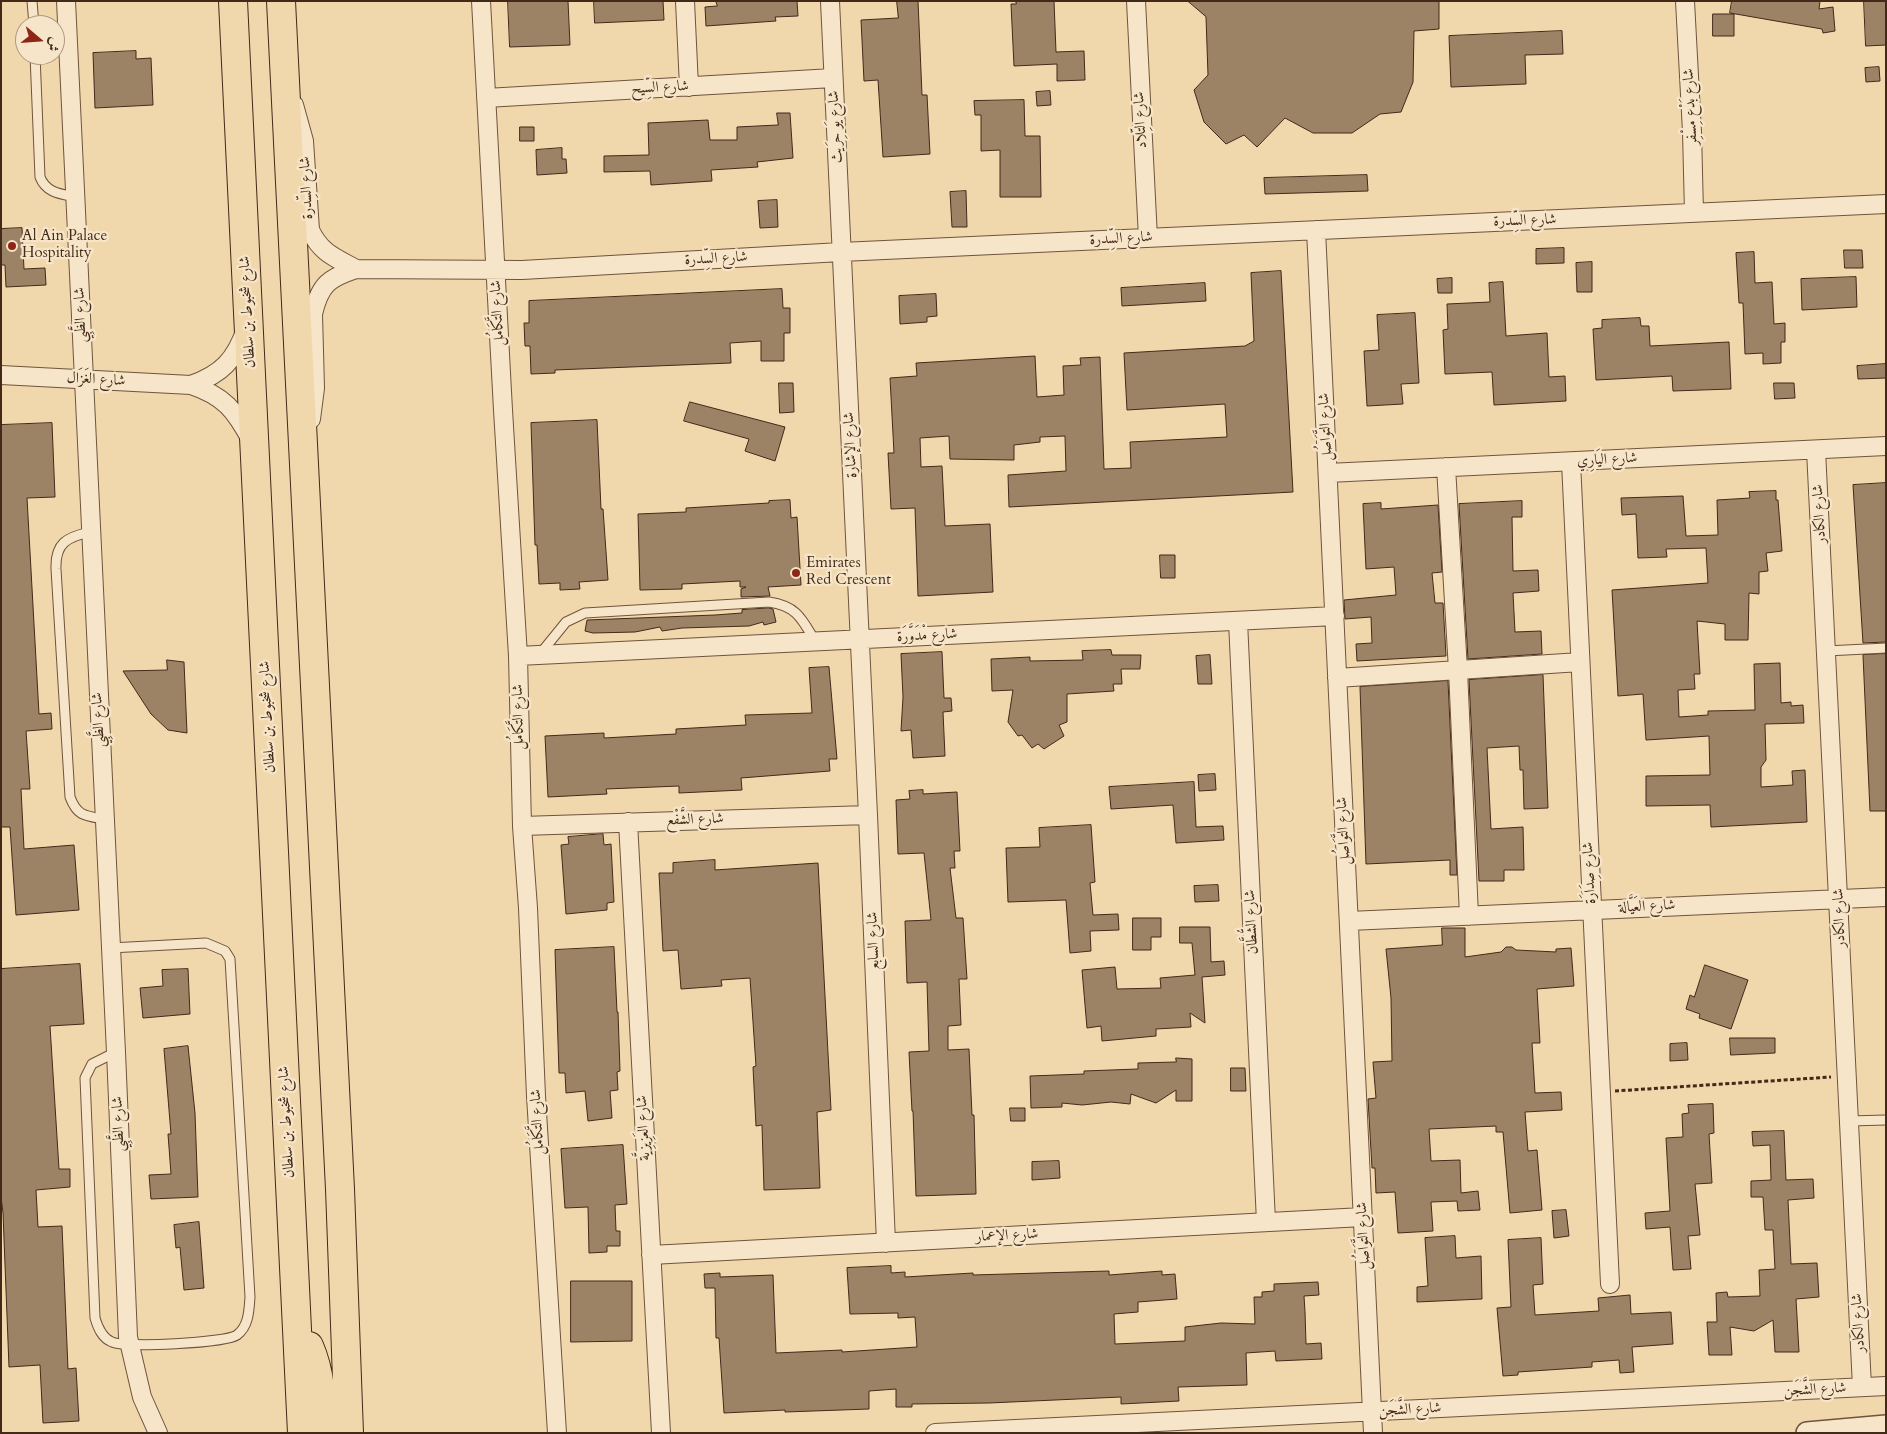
<!DOCTYPE html>
<html>
<head>
<meta charset="utf-8">
<style>
	body { margin:0 }
	#map { position:relative; width:1887px; height:1434px; overflow:hidden; background:#f1d7ac; font-family:Cardo,Amiri,serif }
	canvas { display:block }
	.frame { position:absolute; inset:0; border:2px solid #432918; pointer-events:none }
	.north { position:absolute; left:15px; top:15px; width:50px; height:50px; box-sizing:border-box; background:#f6e5c9; border:1px solid #ae9a82; border-radius:50%; rotate:108deg; font-size:14px; font-weight:700; line-height:20px; text-align:center; color:#432918 }
	.north::after { content:''; display:block; margin:auto; width:18px; height:22px; background:#8f2418; clip-path:polygon(50% 0,100% 100%,50% 72%,0 100%) }
</style>
</head>
<body>
<div id="map">
<canvas width="1887" height="1434"></canvas>
<div class="frame"></div>
<div class="north">ش</div>
</div>
<script>
const context = document.querySelector('canvas').getContext('2d');
context.lineJoin = 'round';
function fill(path, color) { context.fillStyle = color; context.fill(path, 'evenodd'); }
function strokePath(path, color, width, dash) { context.strokeStyle = color; context.lineWidth = width; context.lineCap = dash ? 'butt' : 'round'; context.setLineDash(dash || []); context.stroke(path); }
function label(font, color, halo, rows, align = 'center') {
  context.font = font + ' Cardo,Amiri,serif'; context.lineWidth = 4.5; context.setLineDash([]); context.textBaseline = 'middle'; context.strokeStyle = halo; context.fillStyle = color; for (const [text, x, y, turn = 0] of rows) {
    context.save(); context.translate(x, y); context.rotate((+turn || 0) * Math.PI / 180); context.textAlign = isNaN(turn) ? turn : align; if (halo) context.strokeText(text, 0, 0); context.fillText(text, 0, 0); context.restore();
  }
}
const building = new Path2D(`
	M508 1H568L570 45 510 47Z
	M594 1H663L664 20 595 23Z
	M716 1H797L798 16 775 17 776 21 706 26 705 7 717 6Z
	M897 1H918L922 95H927L930 154 883 157 878 80 864 81 861 20 898 18Z
	M1016 1H1054L1056 52 1084 51 1085 80 1057 81V64L1014 66 1011 4H1016Z
	M1188 1H1439V29L1414 31 1413 82 1401 112 1380 114 1352 133H1313L1285 118 1257 147 1244 135 1226 144 1204 122 1194 90 1208 75 1206 17Z
	M1732 1H1820L1819 9 1833 7 1835 31 1823 33 1822 29 1730 13Z
	M1864 1H1886V45L1866 46Z
	M1713 14H1734V36H1713Z
	M1562 31 1563 54 1525 55 1526 84 1451 87 1449 36Z
	M136 51V59L151 58 153 105 95 108 93 53Z
	M1879 67 1880 81 1866 82 1865 68Z
	M1050 91 1051 105 1037 106 1036 92Z
	M1024 100 1025 136H1040L1041 197H1000V150L981 151V115H975L974 101Z
	M777 113H790L793 158 757 162 758 167 711 170 712 181 651 185 650 171 604 172V156L649 155 648 123 708 120 710 140H737V127L778 125Z
	M520 127H534V141H520Z
	M562 148V159H566L567 173 537 175 536 150Z
	M1367 175 1368 191 1265 194 1264 178Z
	M966 191 967 227H952L950 192Z
	M777 200 778 227 760 228 758 201Z
	M22 228 24 269 45 268 46 285 6 287 5 265H1V229Z
	M1564 248V263L1536 264V249Z
	M1844 250H1862L1863 268H1845Z
	M1754 252 1755 283 1772 282 1774 324 1785 323V342H1781V363L1763 364V353L1745 354 1743 303H1739L1736 253Z
	M1592 262V292H1577L1576 263Z
	M1281 271 1293 492 1009 507 1008 475 1066 471 1065 436 1040 437V442L1014 445V460L950 459 949 436 920 438 921 467 942 466 945 526 990 524 993 592 918 596 915 508 891 509 888 453H894L890 378 917 376 916 363 1035 356 1037 397 1064 395 1063 366 1081 365 1080 358 1100 357 1104 469 1131 468 1130 442 1227 437 1225 404 1127 410 1124 353 1245 346 1254 341 1251 273Z
	M1856 277 1857 307 1802 310 1801 279Z
	M1452 278V293H1438L1437 279Z
	M1503 282 1506 336 1547 333 1549 377 1565 376 1566 401 1494 405 1492 372 1445 374 1443 330 1448 329 1447 304 1490 302 1489 283Z
	M1205 283 1206 301 1122 306 1121 288Z
	M782 289 783 308H790V333H784V361H761V341L730 343 731 363 555 370V373L531 374 530 346H525L524 323H529V301Z
	M936 294 937 316 927 317V322L900 324 899 296Z
	M1415 313 1419 383 1401 384 1403 404 1367 406 1364 351 1379 350 1377 315Z
	M1640 318 1641 326H1649L1650 346 1729 342 1731 389 1673 391 1672 376 1596 380 1593 329 1602 328V320Z
	M1886 364V378L1858 379 1857 366Z
	M779 383H793L794 412 780 413Z
	M1774 383H1794L1795 398 1775 399Z
	M690 402 785 427 775 461 745 451 749 439 684 421Z
	M597 420 601 509H603L608 580 579 582 580 589 560 590V583L539 584 537 545H535L531 423Z
	M52 423 55 497 27 498 39 714 51 713 52 729 26 731 30 789H21L24 849 74 845 79 910 16 915 10 827H1V425Z
	M1886 483V642L1863 643 1853 485Z
	M1776 491V500H1778L1782 551 1766 553 1768 571 1759 572V594L1749 593 1748 640H1725V624L1697 621 1700 674H1694L1695 689 1678 690 1679 717 1708 715V711L1755 710 1754 664 1780 663 1781 703 1791 702V706L1803 705 1804 723 1765 724 1766 760 1761 767V787L1793 785 1792 771 1805 770 1807 822 1711 827 1710 805 1646 806V776L1710 775 1709 736 1646 740 1643 694 1618 696 1612 590 1708 583 1706 548 1666 549 1667 557 1638 558 1636 514 1622 515 1621 498 1683 496 1686 536 1718 535 1717 500 1750 498 1749 492Z
	M790 500 791 518 797 517 801 585 768 587 770 596 741 597V589L746 587H740V581L682 584V589L640 590 638 514 686 512V508L769 503V501Z
	M1522 501V517H1512L1513 571 1538 570 1539 591 1513 593 1515 632 1541 631 1542 654 1468 659 1459 504Z
	M1381 503V509L1438 505 1442 572 1432 573 1435 603H1443L1446 656 1357 661 1356 644 1372 643 1371 617 1345 619 1344 600 1396 595 1394 567 1366 569 1363 504Z
	M1160 555H1175V578H1161Z
	M769 608 773 609 776 622 764 625 763 622 749 626 682 628 662 631 660 627 635 632 593 633 585 631 587 620 715 615 742 613V610Z
	M1111 650 1112 655H1141L1140 669H1121L1122 684H1113L1114 691 1067 694V722L1059 725 1064 736 1044 749 1038 744 1032 748 1022 735 1018 736 1008 722 1013 690 992 691 991 659 1030 657V661L1083 660 1082 651Z
	M942 652 944 698H951L952 711 943 712 945 756 913 758 911 730 901 731 903 697 901 654Z
	M1886 654V811H1870L1863 655Z
	M1210 655 1212 684H1198L1196 656Z
	M167 660 184 662 187 733 168 730 151 714 123 671 167 670Z
	M829 667 837 759H829L830 771 741 778 742 790 679 793V786L606 789 607 794 548 797 545 736 604 733V738L676 734V729L746 725 745 715 812 713 809 668Z
	M1543 675 1548 808 1524 809 1523 770H1520L1519 746 1487 748 1491 829 1523 827 1524 870H1504V881H1479L1469 680Z
	M1448 681 1457 875H1450V860L1366 864 1360 687Z
	M1215 774 1216 790 1199 791 1198 775Z
	M1194 782 1196 827 1223 826 1224 840 1176 843 1173 805 1111 809 1109 787Z
	M923 790V794L957 792 960 851H954L955 868H950L956 918H963L967 979H959L961 1025 948 1026V1050L969 1049 972 1115H974L976 1194 916 1196 913 1111H912L909 1052 929 1051 927 982 907 983 905 921 931 920 924 853 898 854 896 800 910 799 909 791Z
	M1091 825 1095 882 1090 883 1093 915 1118 914 1119 930 1090 931 1091 951 1070 953 1066 900 1008 902 1006 848 1040 847 1039 828Z
	M603 834 604 845 611 844 614 902 607 903V910L566 914 561 845 569 844 568 837Z
	M715 860V870L818 863 831 1110 817 1112 820 1188 764 1190 762 1125 756 1126 753 1067 756 1066 750 978 721 980 722 986 681 989 678 950 663 951 659 873H673V863Z
	M1218 885 1219 901 1195 902 1194 886Z
	M1133 918H1161V937H1151V950H1133Z
	M1180 927H1210L1211 962 1224 961 1225 975 1202 977 1205 1023 1190 1013 1191 1027 1156 1029V1036L1102 1041 1101 1026 1087 1028 1082 970 1115 967 1117 989 1161 988 1160 978 1195 975 1192 943H1180Z
	M1442 928H1465V957L1501 952 1506 947H1512L1516 950 1556 952V949L1571 948 1574 986 1537 989 1540 1043H1532L1535 1093 1561 1092 1562 1110 1525 1112 1528 1151 1537 1150 1542 1210 1510 1213 1503 1132H1496V1126L1429 1129 1431 1161 1460 1160 1461 1193 1478 1191 1480 1210 1458 1211 1457 1201 1431 1202 1433 1231 1398 1233 1395 1192 1376 1193 1375 1168H1372L1368 1099 1376 1098 1373 1062 1392 1061 1391 998 1386 949 1442 945Z
	M614 947 617 1012H618L620 1071 617 1072 618 1090 610 1091 612 1118 588 1121 585 1091 566 1093 565 1073H559L555 950Z
	M80 964 84 1024 50 1026 59 1169H70V1187L36 1190 38 1227 62 1226 68 1369 76 1368 79 1421 43 1423 40 1365 9 1367 3 1213 1 1197V969Z
	M1705 965 1748 980 1731 1029 1699 1018 1700 1014 1686 1009 1690 995 1694 997Z
	M188 969 190 1014 143 1018 140 988 163 986 162 970Z
	M1730 1038H1775V1053L1731 1055Z
	M1687 1043 1688 1060 1670 1061V1044Z
	M188 1046 195 1113 198 1197 151 1199 149 1175 171 1174 168 1134H171L164 1049Z
	M1176 1058 1192 1059V1101H1176V1090L1156 1103 1131 1094 1130 1104 1111 1102 1082 1105 1062 1103V1107L1031 1108 1030 1076 1084 1074V1071L1138 1069V1063L1176 1062Z
	M1231 1068H1245L1246 1091H1231Z
	M1713 1104 1714 1133 1709 1134 1712 1183 1695 1184 1700 1235 1688 1236 1691 1269 1673 1270 1670 1227 1646 1229 1645 1213 1670 1211 1666 1138 1683 1137 1682 1114 1689 1113 1688 1105Z
	M1010 1108H1025V1121H1011Z
	M1784 1131 1786 1180 1813 1179 1814 1198 1788 1200 1791 1264 1817 1263 1819 1297 1796 1299 1799 1352H1775L1773 1320 1754 1331 1730 1327 1732 1355H1709L1707 1322H1717L1716 1293 1727 1292 1728 1297 1760 1296 1759 1270 1775 1269 1773 1230H1765L1763 1197H1751V1181L1771 1180 1770 1145 1753 1146 1752 1132Z
	M623 1145 627 1204 615 1205 616 1231H620V1246H607V1252L589 1253 588 1207 565 1208 561 1149Z
	M1059 1161 1060 1178 1032 1180V1162Z
	M1566 1210 1569 1236 1554 1238 1552 1211Z
	M199 1222 204 1288 184 1290 180 1247 176 1248 174 1225Z
	M1455 1236 1456 1258 1481 1256 1482 1299 1417 1302V1287L1428 1286 1425 1238Z
	M1541 1238 1543 1284 1533 1285 1535 1315 1599 1311 1598 1298 1630 1295 1631 1314 1671 1312 1673 1344 1632 1347 1634 1372 1620 1373 1619 1360 1592 1362V1367L1518 1372V1375L1503 1376 1497 1308 1511 1307 1508 1240Z
	M891 1266V1273L905 1272V1277L973 1273V1275L1109 1271V1275L1162 1271V1275L1175 1274 1177 1299 1138 1302V1312L1114 1314 1115 1344 1185 1341V1327L1221 1323 1255 1324 1254 1297H1262V1292L1274 1291V1284L1318 1282 1319 1295 1304 1296 1305 1312 1306 1344 1321 1343 1322 1359 1276 1361 1275 1351 1246 1353 1247 1385 1178 1387 1179 1401 1121 1404V1397L989 1403 912 1404V1407H896V1389L869 1391V1409L785 1412V1410L724 1413 719 1338H716L715 1288H705L704 1274 720 1273V1277L773 1275 776 1353 842 1350V1352L917 1347 915 1317 898 1318V1313L850 1314 847 1268Z
	M571 1281H632V1341L571 1342Z`);
fill(building, '#9d8365');
strokePath(building, '#432918', 1);
const service = new Path2D(`
	M32 1 34 25
	M35 55 40 177C46 193 61 194 76 197
	M90 532C67 537 55 543 56 569L70 797C77 816 85 816 104 819
	M1826 651 1886 648
	M540 654 566 622 585 613 769 602C797 606 802 619 815 641
	M110 948 206 943 225 951 230 959 250 1297C249 1310 249 1326 237 1335 226 1343 125 1348 112 1342 102 1338 98 1328 95 1318L85 1078 92 1064 116 1052
	M1849 1121 1886 1120`);
const minor = new Path2D(`
	M66 1 116 1052 128 1337 142 1397 158 1433
	M481 1 503 410 518 656 522 826 528 908 536 1096 557 1433
	M685 1 689 87
	M830 1 868 815 886 1243
	M1136 1 1148 238
	M1685 1 1692 132 1694 213
	M486 98 833 78
	M294 105 304 141 310 230C321 253 334 257 356 269
	M1316 230 1373 1433
	M1 375 191 385C224 396 235 410 251 440
	M191 385C222 374 235 360 246 329
	M311 419 315 388 313 314C320 284 329 278 356 269L522 270 841 252 1886 204
	M1816 450 1862 1387
	M1571 462 1610 1284
	M1446 467 1458 670 1469 916
	M1328 473 1886 446
	M1238 621 1266 1222
	M518 656 1335 616
	M1337 678 1580 662
	M628 822 661 1433
	M522 826 868 815
	M1349 921 1886 897
	M651 1255 1363 1217
	M935 1433 1886 1386`);
const tertiary = new Path2D(`
	M1807 1433 1886 1426`);
const primary = new Path2D(`
	M233 1 302 1433
	M281 1 340 1189 349 1433
	M309 1346C321 1373 322 1403 323 1433`);
strokePath(service, '#6e543d', 11);
strokePath(minor, '#6e543d', 20);
strokePath(tertiary, '#6e543d', 24);
strokePath(primary, '#432918', 30);
strokePath(new Path2D(`
	M1615 1091 1831 1077`), '#432918', 3, [4, 2.5]);
strokePath(service, '#f6e5c9', 9);
strokePath(minor, '#f6e5c9', 18);
strokePath(tertiary, '#f6e5c9', 21);
strokePath(primary, '#f1d7ac', 28);
for (const [x, y, r, color] of [
	[12,246,5,"#8f2418"],
	[796,573,5,"#8f2418"]
]) { const dot = new Path2D(); dot.arc(x, y, r, 0, 2 * Math.PI); context.fillStyle = color; context.fill(dot); strokePath(dot, '#f6e5c9', 2); }
label('15px', '#432918', '#f6e5c9', [
	["شارع السِّيح",660,88,-3],
	["شارع بَدْع مِسْفِر",1691,107,-93],
	["شارع التِّلاد",1141,120,-93],
	["شارع يَو حِرَيث",836,127,-93],
	["شارع السِّدرة",307,188,-93],
	["شارع السِّدرة",1525,221,-2],
	["شارع السِّدرة",1121,239,-3],
	["شارع السِّدرة",716,259,-3],
	["شارع شخبوط بن سلطان",248,312,-93],
	["شارع التَّكَامُل",498,313,-93],
	["شارع الظَّبِي",81,315,-92],
	["شارع الغَزَال",96,380,3],
	["شارع التَّوَاصُل",1326,427,-93],
	["شارع الإشارة",851,445,-93],
	["شارع اليَارِي",1607,460,-3],
	["شارع الكادر",1820,514,-93],
	["شارع مْدَوَّرَة",927,636,-3],
	["شارع شخبوط بن سلطان",268,717,-93],
	["شارع التَّكَامُل",519,717,-91],
	["شارع الظَّبِي",99,720,-93],
	["شارع الشَّفْع",695,820,-2],
	["شارع التَّوَاصُل",1344,831,-93],
	["شارع صِدَارَة",1590,873,-93],
	["شارع العَيَّالة",1647,907,-3],
	["شارع الكادر",1840,918,-92],
	["شارع الشُّطَّان",1252,922,-93],
	["شارع السابع",874,941,-92],
	["شارع شخبوط بن سلطان",287,1122,-93],
	["شارع التَّكَامُل",538,1122,-93],
	["شارع الظَّبِي",119,1124,-92],
	["شارع العَزِيزِيَّة",644,1128,-93],
	["شارع الإعمار",1007,1236,-3],
	["شارع التَّوَاصُل",1364,1236,-93],
	["شارع الكادر",1859,1323,-93],
	["شارع الشَّجَن",1815,1390,-3],
	["شارع الشَّجَن",1410,1410,-3]
]);
label('15px', '#432918', '#f6e5c9', [
	["Al Ain Palace",22,237],
	["Hospitality",22,254],
	["Emirates",806,564],
	["Red Crescent",806,581]
], 'left');
</script>
</body>
</html>
